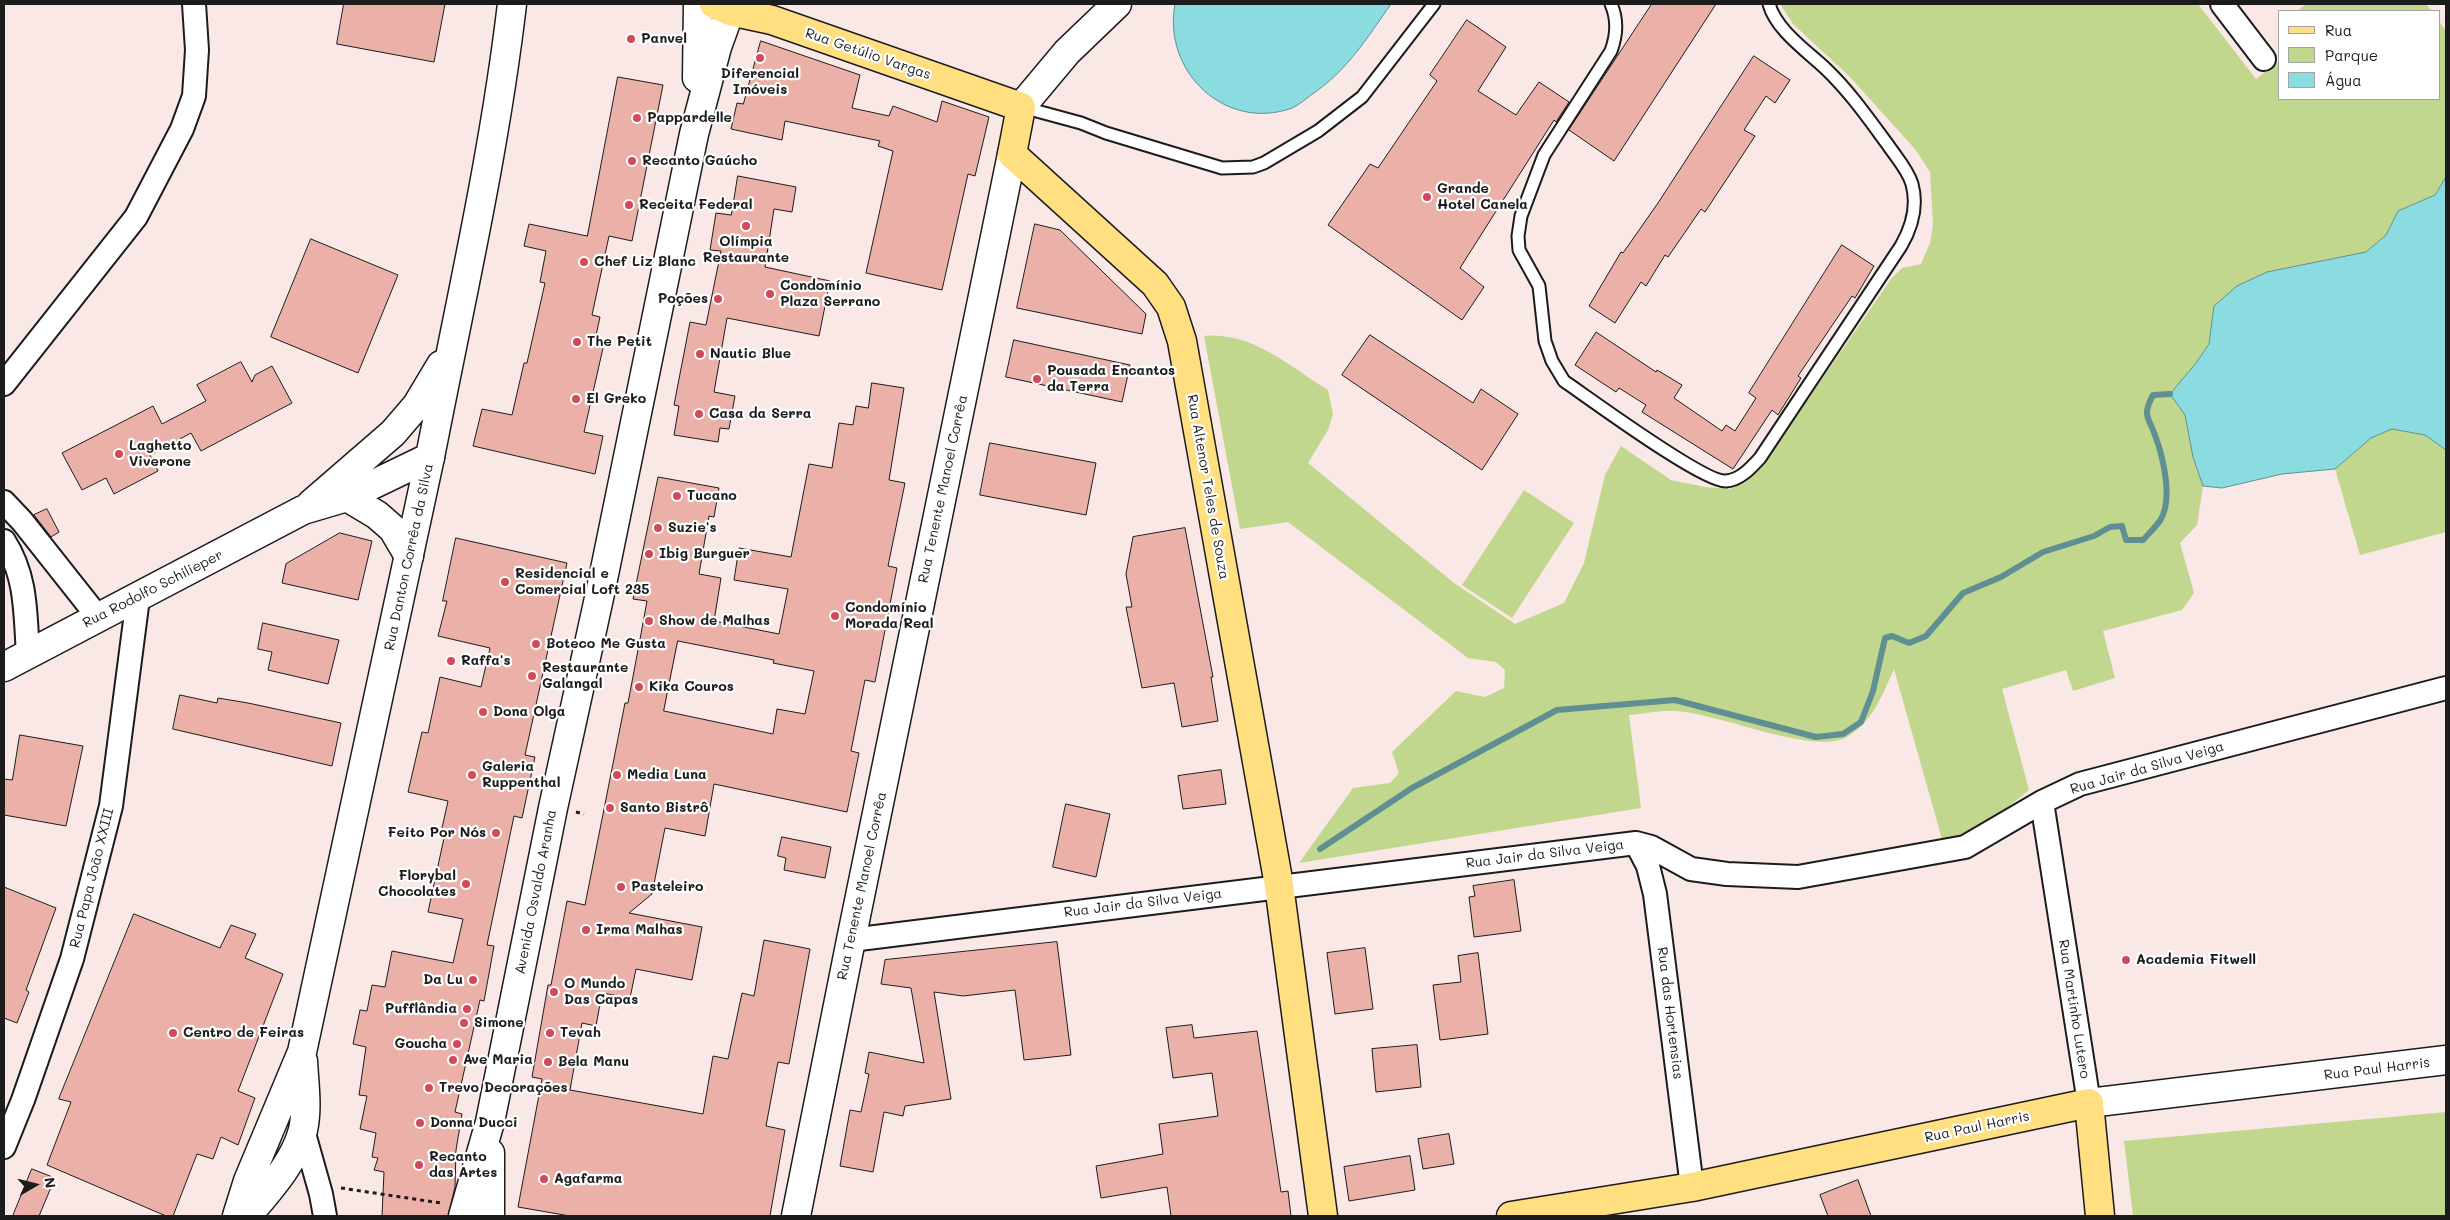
<!DOCTYPE html>
<html>
<head>
<meta charset="utf-8">
<style>
	body { margin:0 }
	#map { position:relative; width:2450px; height:1220px; overflow:hidden; background:#f9e8e5; font-family:Mali,sans-serif }
	canvas { display:block }
	.frame { position:absolute; inset:0; border:5px solid #1c1c1c; pointer-events:none }
	.legend { position:absolute; left:2278px; top:10px; width:162px; height:90px; box-sizing:border-box; background:#fff; border:1px solid #a4a4a4; margin:0; padding:6px 9px; list-style:none; font-size:15px; color:#1c1c1c }
	.legend li { display:flex; align-items:center; gap:10px; height:25px }
	.legend b { width:25px; border:1px solid #a4a4a4 }
	.north { position:absolute; left:10px; top:1160px; width:50px; height:50px; -webkit-text-stroke:4px #fff; paint-order:stroke; rotate:82deg; font-size:14px; font-weight:700; line-height:20px; text-align:center; color:#1c1c1c }
	.north::after { content:''; display:block; margin:auto; width:18px; height:22px; background:#1c1c1c; clip-path:polygon(50% 0,100% 100%,50% 72%,0 100%) }
</style>
</head>
<body>
<div id="map">
<canvas width="2450" height="1220"></canvas>
<div class="frame"></div>
<ul class="legend">
<li><b style="height:6px;background:#ffdf80"></b>Rua</li>
<li><b style="height:14px;background:#c1d78d"></b>Parque</li>
<li><b style="height:14px;background:#8bdce1"></b>Água</li>
</ul>
<div class="north">N</div>
</div>
<script>
const context = document.querySelector('canvas').getContext('2d');
context.lineJoin = 'round';
function fill(path, color) { context.fillStyle = color; context.fill(path, 'evenodd'); }
function strokePath(path, color, width, dash) { context.strokeStyle = color; context.lineWidth = width; context.lineCap = dash ? 'butt' : 'round'; context.setLineDash(dash || []); context.stroke(path); }
function label(font, color, halo, rows, align = 'center') {
  context.font = font + ' Mali,sans-serif'; context.lineWidth = 4.5; context.setLineDash([]); context.textBaseline = 'middle'; context.strokeStyle = halo; context.fillStyle = color; for (const [text, x, y, turn = 0] of rows) {
    context.save(); context.translate(x, y); context.rotate((+turn || 0) * Math.PI / 180); context.textAlign = isNaN(turn) ? turn : align; if (halo) context.strokeText(text, 0, 0); context.fillText(text, 0, 0); context.restore();
  }
}
fill(new Path2D(`
	M1780 4H2198L2256 79 2279 61V99H2439V21L2446 31V177L2435 195 2398 211 2386 235 2366 252 2267 272 2214 306 2209 344 2196 363 2170 394 2185 415 2193 457 2203 486 2197 525 2180 543 2194 593 2182 610 2103 631 2115 678 2073 691 2066 670 2002 689 2029 790 1977 832 1942 839 1894 669C1882 695 1873 722 1847 737 1812 756 1716 712 1675 711 1660 710 1644 714 1629 715L1641 808 1299 863 1353 788 1390 783 1399 773 1392 752 1456 691 1485 697 1504 688 1505 670 1496 662 1468 658 1288 522 1240 529 1204 336C1252 331 1290 367 1328 390L1333 414 1328 430 1308 463 1454 583 1515 624 1564 603 1584 563 1605 475 1621 446 1671 480 1705 487 1730 489 1746 482 1760 469 1891 279 1902 268 1921 264 1930 243 1933 225 1930 172 1915 149 1849 76 1793 24Z
	M2306 4H2426L2432 11H2297Z
	M2392 429 2425 435 2446 450V532L2360 555 2335 469 2371 438Z
	M1524 490 1574 523 1512 618 1462 585Z
	M2446 1112V1216H2133L2124 1141Z`), '#c1d78d');
const water = new Path2D(`
	M1175 4H1391C1367 38 1347 71 1311 95 1306 99 1299 105 1292 108 1226 132 1162 72 1175 4Z
	M2446 177V450L2425 435 2392 429 2371 438 2335 469 2282 474 2222 488 2203 486 2193 457 2185 415 2170 394 2196 363 2209 344 2214 306 2237 286 2267 272 2366 252 2386 235 2398 211 2435 195Z`);
fill(water, '#8bdce1');
strokePath(water, '#5f8f92', 1);
strokePath(new Path2D(`
	M1320 849 1412 788 1557 710 1675 700 1816 737 1843 734 1861 722 1873 691 1885 638 1892 636 1909 643 1926 636 1963 593 2001 577 2043 552 2094 536 2110 527 2122 526 2126 540H2143C2149 533 2157 526 2161 519 2173 497 2163 457 2155 435 2148 416 2142 416 2153 395L2170 394`), '#5f8f92', 6);
const building = new Path2D(`
	M344 4H445L434 62 337 44Z
	M1652 4H1716L1614 161 1569 130Z
	M1467 20 1506 47 1478 91 1516 115 1539 82 1569 102 1556 122 1554 120 1460 268 1484 287 1462 320 1328 225 1370 164 1378 168 1437 81 1430 75Z
	M761 41 860 75 852 108 889 116 893 106 937 122 942 101 989 117 975 176 968 174 942 290 866 273 893 151 878 146 880 141 785 121 782 140 731 129 737 103 743 104Z
	M1754 56 1790 80 1775 103 1766 96 1744 130 1755 136 1738 162 1705 212 1701 209 1668 257 1665 255 1646 286 1641 282 1615 323 1589 306 1621 252 1623 253 1658 203Z
	M618 77 663 85 632 241 609 236 592 315 600 317 595 340 603 348 584 432 603 436 595 474 473 446 482 409 512 415 524 363H527L545 283 540 282 546 251 524 246 529 224 587 236Z
	M738 176 796 187 792 212 774 209 765 267 830 281 819 336 727 318 714 392 735 396 729 429 720 428 718 442 674 435 679 406 674 405 690 322 706 325 721 251 710 250 716 213 731 215Z
	M1035 224 1060 230 1146 314 1142 334 1017 308Z
	M311 239 398 275 358 373 271 337Z
	M1842 245 1874 266 1855 298 1852 296 1798 376 1801 378 1778 415 1772 410 1733 469 1642 412 1646 405 1619 388 1616 392 1575 365 1596 332 1656 372 1657 370 1682 385 1674 398 1722 431 1726 425 1735 431 1756 398 1749 393Z
	M1370 335 1473 403 1481 389 1518 414 1482 470 1342 375Z
	M1014 340 1130 365 1122 402 1006 377Z
	M241 362 252 382 255 375 272 366 292 403 201 451 191 433 150 455 158 471 114 494 106 478 82 490 62 453 153 406 162 424 206 401 197 385Z
	M872 383 904 388 889 480 905 483 888 566 897 568 875 682 865 680 851 751 859 753 847 812 714 784 705 836 665 828 652 894 629 913 702 927 692 980 636 969 630 998 602 993 596 1026 582 1023 570 1090 703 1114 713 1056 728 1059 742 993 754 996 764 940 810 949 789 1064 778 1062 766 1126 785 1130 770 1216H570L518 1207 542 1079 532 1077 548 985H551L567 901 585 905 625 703H628L641 634 647 601 633 599 658 477 719 488 714 517 709 516 699 574 721 578 714 621 779 634 788 589 734 580 739 548 791 557 809 464 832 468 839 423 853 425 856 406 868 408ZM678 641 774 660 773 663 814 671 805 714 777 709 773 734 664 711Z
	M990 443 1096 463 1086 515 980 495Z
	M47 509 59 532 51 537 34 515Z
	M1185 528 1213 677H1211L1218 721 1182 727 1174 683 1142 688 1126 607H1132L1126 574 1133 537Z
	M340 533 372 541 358 600 282 583 286 564Z
	M456 538 567 563 525 755 535 757 522 818 514 816 487 945 494 946 484 1001 480 1000 455 1112 462 1114 456 1150 455 1187 448 1216H382L384 1172 374 1170 378 1158 372 1157 376 1133 360 1129 367 1096 359 1095 366 1047 353 1044 360 1010 367 1011 372 985 385 987 392 951 453 963 463 919 428 912 444 838 440 837 448 801 408 792 422 732 428 733 440 677 481 687 490 648 438 636 447 601H443Z
	M263 623 339 640 328 684 268 670 272 652 258 649Z
	M180 695 217 703 218 698 248 703 341 723 332 766 173 729Z
	M20 735 83 746 66 826 4 815V779L12 780Z
	M1221 770 1226 804 1183 809 1178 776Z
	M1066 804 1110 814 1096 877 1053 867Z
	M782 837 831 847 825 878 784 870 786 858 778 856Z
	M1514 880 1521 931 1474 937 1469 897 1475 896 1473 886Z
	M4 887 56 908 26 990 29 992 17 1023 4 1018Z
	M134 914 220 948 231 925 256 934 245 958 283 974 238 1091 255 1098 238 1145 221 1137 213 1159 197 1154 173 1216H166L47 1165 71 1102 59 1099Z
	M1057 942 1071 1055 1024 1060 1015 990 963 996 934 992 951 1099 905 1106 903 1116 884 1112 873 1172 840 1166 850 1110 861 1112 869 1074 865 1073 869 1052 924 1063 911 988 881 984 885 960Z
	M1365 948 1373 1009 1335 1014 1327 953Z
	M1478 953 1488 1034 1440 1040 1433 985 1461 982 1458 956Z
	M1192 1025 1194 1038 1257 1031 1281 1192 1288 1191 1291 1216H1171L1167 1187 1101 1198 1096 1166 1163 1154 1159 1124 1218 1116 1212 1073 1173 1078 1166 1028Z
	M1417 1045 1421 1087 1376 1092 1372 1049Z
	M1449 1134 1454 1164 1423 1169 1418 1139Z
	M1410 1156 1415 1190 1349 1201 1344 1167Z
	M32 1169 55 1178 39 1216H13Z
	M1858 1180 1871 1216H1828L1820 1195Z`);
fill(building, '#ebb1a9');
strokePath(building, '#1c1c1c', 1);
const service = new Path2D(`
	M1611 4C1618 20 1617 35 1611 51L1544 155 1521 216 1518 236 1519 250 1539 286 1545 341 1552 361 1564 381C1589 398 1704 483 1726 481 1740 480 1751 468 1760 458L1901 246C1912 227 1918 206 1912 184 1908 170 1896 157 1888 145 1868 118 1850 92 1826 69 1807 51 1776 30 1769 4
	M1022 107 1081 123 1106 133 1222 168 1253 167 1264 163 1318 131 1362 97 1434 4`);
const minor = new Path2D(`
	M2222 4 2264 59
	M4 384 136 217 182 129 194 96 197 50 194 4
	M4 502 22 521 98 617
	M4 541C27 577 25 612 28 654
	M2042 802 2089 1103
	M1636 843 1648 866 1655 894 1692 1187
	M851 940 1636 843 1651 847 1691 869 1727 874 1798 877 1965 847 2042 802 2080 784 2446 688
	M303 1130 321 1194 325 1216
	M4 1147 23 1100 72 959 111 806 138 598`);
const tertiary = new Path2D(`
	M697 78 698 4
	M1021 107 1067 52 1117 4
	M2089 1103 2446 1060
	M490 1153V1216
	M237 1216 248 1181 302 1052 430 457
	M247 1216C268 1191 295 1162 303 1130 308 1107 304 1083 303 1061
	M463 1216 490 1122 553 808 601 589 694 134 717 47 730 11
	M796 1216 851 940 1012 154`);
const secondary = new Path2D(`
	M347 497 377 515 393 529 409 556
	M311 504 393 433 417 405 441 365
	M4 667 303 510 347 497 430 457C459 307 494 157 512 4`);
const primary = new Path2D(`
	M714 4 730 11 772 20 1021 107 1012 154 1155 284 1171 307 1182 341 1279 885 1323 1216
	M1511 1216 1692 1187 2089 1103 2100 1216`);
strokePath(service, '#1c1c1c', 15);
strokePath(minor, '#1c1c1c', 26);
strokePath(tertiary, '#1c1c1c', 31);
strokePath(secondary, '#1c1c1c', 31);
strokePath(primary, '#1c1c1c', 31);
strokePath(new Path2D(`
	M576 812 584 814
	M341 1188 441 1203`), '#1c1c1c', 3, [4, 4]);
strokePath(service, '#fff', 11);
strokePath(minor, '#fff', 22);
strokePath(tertiary, '#fff', 28);
strokePath(secondary, '#fff', 28);
strokePath(primary, '#ffdf80', 28);
for (const [x, y, r, color] of [
	[631,39,5,"#d1495b"],
	[760,58,5,"#d1495b"],
	[637,118,5,"#d1495b"],
	[632,161,5,"#d1495b"],
	[1427,197,5,"#d1495b"],
	[629,205,5,"#d1495b"],
	[746,226,5,"#d1495b"],
	[584,262,5,"#d1495b"],
	[770,294,5,"#d1495b"],
	[718,299,5,"#d1495b"],
	[577,342,5,"#d1495b"],
	[700,354,5,"#d1495b"],
	[1037,379,5,"#d1495b"],
	[576,399,5,"#d1495b"],
	[699,414,5,"#d1495b"],
	[119,454,5,"#d1495b"],
	[677,496,5,"#d1495b"],
	[658,528,5,"#d1495b"],
	[649,554,5,"#d1495b"],
	[505,582,5,"#d1495b"],
	[835,616,5,"#d1495b"],
	[649,621,5,"#d1495b"],
	[536,644,5,"#d1495b"],
	[451,661,5,"#d1495b"],
	[532,676,5,"#d1495b"],
	[639,687,5,"#d1495b"],
	[483,712,5,"#d1495b"],
	[472,775,5,"#d1495b"],
	[617,775,5,"#d1495b"],
	[610,808,5,"#d1495b"],
	[496,833,5,"#d1495b"],
	[466,884,5,"#d1495b"],
	[621,887,5,"#d1495b"],
	[586,930,5,"#d1495b"],
	[2126,960,5,"#d1495b"],
	[473,980,5,"#d1495b"],
	[554,992,5,"#d1495b"],
	[467,1009,5,"#d1495b"],
	[464,1023,5,"#d1495b"],
	[173,1033,5,"#d1495b"],
	[550,1033,5,"#d1495b"],
	[457,1044,5,"#d1495b"],
	[453,1060,5,"#d1495b"],
	[548,1062,5,"#d1495b"],
	[429,1088,5,"#d1495b"],
	[420,1123,5,"#d1495b"],
	[419,1165,5,"#d1495b"],
	[544,1179,5,"#d1495b"]
]) { const dot = new Path2D(); dot.arc(x, y, r, 0, 2 * Math.PI); context.fillStyle = color; context.fill(dot); strokePath(dot, '#fff', 2); }
label('bold 14px', '#1c1c1c', '#fff', [
	["Panvel",641,39],
	["Diferencial",760,74,"center"],
	["Imóveis",760,90,"center"],
	["Pappardelle",647,118],
	["Recanto Gaúcho",642,161],
	["Grande",1437,189],
	["Hotel Canela",1437,205],
	["Receita Federal",639,205],
	["Olímpia",746,242,"center"],
	["Restaurante",746,258,"center"],
	["Chef Liz Blanc",594,262],
	["Condomínio",780,286],
	["Plaza Serrano",780,302],
	["Poções",708,299,"right"],
	["The Petit",587,342],
	["Nautic Blue",710,354],
	["Pousada Encantos",1047,371],
	["da Terra",1047,387],
	["El Greko",586,399],
	["Casa da Serra",709,414],
	["Laghetto",129,446],
	["Viverone",129,462],
	["Tucano",687,496],
	["Suzie's",668,528],
	["Ibig Burguer",659,554],
	["Residencial e",515,574],
	["Comercial Loft 235",515,590],
	["Condomínio",845,608],
	["Morada Real",845,624],
	["Show de Malhas",659,621],
	["Boteco Me Gusta",546,644],
	["Raffa's",461,661],
	["Restaurante",542,668],
	["Galangal",542,684],
	["Kika Couros",649,687],
	["Dona Olga",493,712],
	["Galeria",482,767],
	["Ruppenthal",482,783],
	["Media Luna",627,775],
	["Santo Bistrô",620,808],
	["Feito Por Nós",486,833,"right"],
	["Florybal",456,876,"right"],
	["Chocolates",456,892,"right"],
	["Pasteleiro",631,887],
	["Irma Malhas",596,930],
	["Academia Fitwell",2136,960],
	["Da Lu",463,980,"right"],
	["O Mundo",564,984],
	["Das Capas",564,1000],
	["Pufflândia",457,1009,"right"],
	["Simone",474,1023],
	["Centro de Feiras",183,1033],
	["Tevah",560,1033],
	["Goucha",447,1044,"right"],
	["Ave Maria",463,1060],
	["Bela Manu",558,1062],
	["Trevo Decorações",439,1088],
	["Donna Ducci",430,1123],
	["Recanto",429,1157],
	["das Artes",429,1173],
	["Agafarma",554,1179]
], 'left');
label('14px', '#1c1c1c', '#fff', [
	["Rua Getúlio Vargas",868,54,19],
	["Rua Altenor Teles de Souza",1208,487,80],
	["Rua Tenente Manoel Corrêa",943,489,-78],
	["Rua Danton Corrêa da Silva",409,557,-78],
	["Rua Rodolfo Schilieper",153,589,-27],
	["Rua Jair da Silva Veiga",2147,768,-16],
	["Rua Jair da Silva Veiga",1545,854,-7],
	["Rua Papa João XXIII",92,878,-76],
	["Rua Tenente Manoel Corrêa",862,886,-78],
	["Avenida Osvaldo Aranha",536,892,-79],
	["Rua Jair da Silva Veiga",1143,903,-7],
	["Rua Martinho Lutero",2074,1009,81],
	["Rua das Hortensias",1670,1013,83],
	["Rua Paul Harris",2377,1069,-7],
	["Rua Paul Harris",1977,1127,-12]
]);
</script>
</body>
</html>
